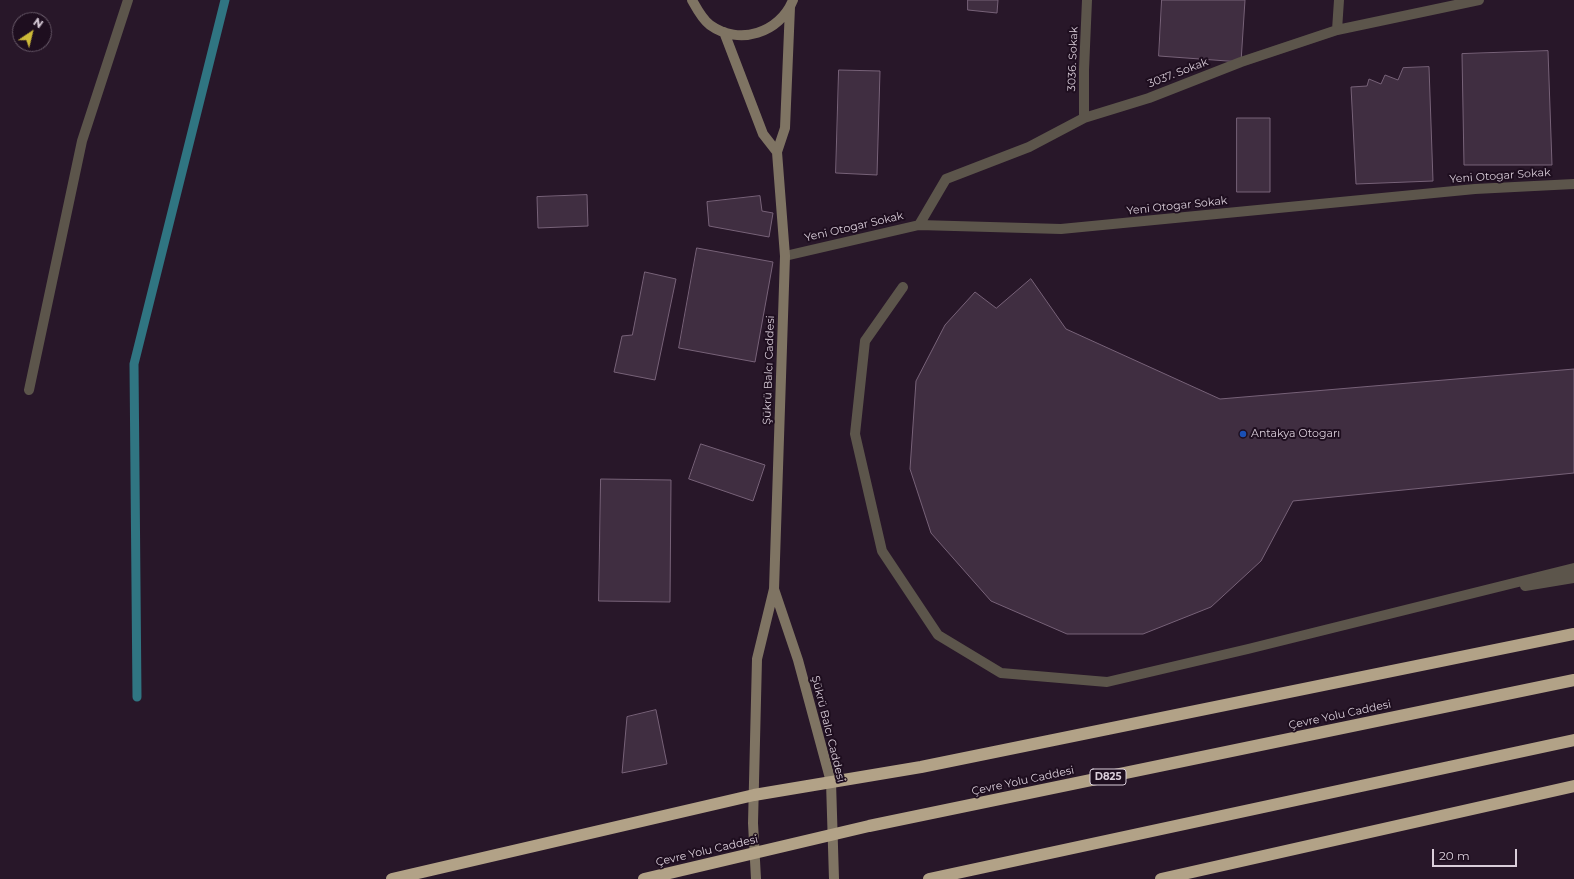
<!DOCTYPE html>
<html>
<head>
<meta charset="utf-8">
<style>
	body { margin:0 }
	#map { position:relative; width:1574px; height:879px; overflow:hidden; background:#281729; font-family:Montserrat,sans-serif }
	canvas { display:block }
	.north { position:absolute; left:12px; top:12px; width:40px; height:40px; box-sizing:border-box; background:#1e0e1f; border:1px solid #695b6a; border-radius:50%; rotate:35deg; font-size:11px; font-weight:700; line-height:16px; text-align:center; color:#daceda }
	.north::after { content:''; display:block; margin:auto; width:14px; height:18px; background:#cdb938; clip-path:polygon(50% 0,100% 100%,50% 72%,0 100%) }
	.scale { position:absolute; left:1432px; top:849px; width:85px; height:18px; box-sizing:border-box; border:2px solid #daceda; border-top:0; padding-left:5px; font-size:12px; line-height:14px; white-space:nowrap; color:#daceda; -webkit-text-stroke:3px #1e0e1f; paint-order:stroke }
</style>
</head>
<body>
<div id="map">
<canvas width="1574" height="879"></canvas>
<div class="north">N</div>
<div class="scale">20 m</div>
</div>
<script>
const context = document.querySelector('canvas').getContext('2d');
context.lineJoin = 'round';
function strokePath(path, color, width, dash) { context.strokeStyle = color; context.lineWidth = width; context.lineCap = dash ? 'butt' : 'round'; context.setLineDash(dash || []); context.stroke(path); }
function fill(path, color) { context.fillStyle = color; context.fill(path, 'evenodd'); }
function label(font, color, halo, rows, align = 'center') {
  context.font = font + ' Montserrat,sans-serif'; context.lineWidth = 4; context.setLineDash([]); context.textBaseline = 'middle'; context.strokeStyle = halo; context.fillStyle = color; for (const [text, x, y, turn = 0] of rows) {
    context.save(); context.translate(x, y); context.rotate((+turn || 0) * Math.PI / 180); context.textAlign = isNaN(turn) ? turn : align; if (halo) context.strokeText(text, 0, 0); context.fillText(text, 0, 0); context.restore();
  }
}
strokePath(new Path2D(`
	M137 697 134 364 225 0`), '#307582', 9);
const building = new Path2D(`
	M968 0H998L997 13 968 10Z
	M1162 0H1245L1241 62 1159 56Z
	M1548 51 1552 165H1464L1462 54Z
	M1429 67 1433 181 1356 184 1351 87 1367 86 1369 79 1381 84 1385 75 1398 80 1403 68Z
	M839 70 880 71 877 175 836 173Z
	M1237 118H1270V192H1237Z
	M587 195 588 226 538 228 537 197Z
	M760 196 762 211 773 213 769 237 709 226 707 202Z
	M697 248 773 262 755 362 679 348Z
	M645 272 676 279 655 380 614 372 622 336 632 335Z
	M1031 279 1066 329 1220 399 1574 369V473L1293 501 1261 561 1211 607 1143 634H1067L991 601 931 533 910 469 916 381 945 325 975 292 996 308Z
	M701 444 765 465 753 501 689 479Z
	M601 479 671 480 670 602 599 601Z
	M656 710 667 764 622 773 627 717Z`);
fill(building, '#402e41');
strokePath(building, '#776278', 1);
strokePath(new Path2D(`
	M903 287 865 341 855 434 882 551 938 635 1001 673 1107 682 1248 649 1574 568
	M1525 586 1574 578`), '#5c554b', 10);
strokePath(new Path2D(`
	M1337 30 1339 0
	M1084 118V70L1087 0
	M919 225 946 179 1029 147 1084 118 1149 98 1241 62 1337 30 1479 0
	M785 256 919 225 1061 229 1475 189 1574 184
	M29 390 82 141 128 0`), '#5c554b', 10);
strokePath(new Path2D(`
	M692 0C697 9 702 19 710 25 739 46 780 33 793 0
	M724 32 763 134 777 152
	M774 589 798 660 831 782 834 879
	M756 879 753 823 757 659 774 589 785 256 777 152 785 128 790 7`), '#7f7463', 10);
strokePath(new Path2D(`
	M392 879 754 795 921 767 1574 634
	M929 879 1574 740
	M1161 879 1574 786`), '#b2a287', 12);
strokePath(new Path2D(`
	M644 879 869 826 1574 680`), '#b2a287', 12);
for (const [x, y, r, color] of [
	[1243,434,4,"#1a4fb4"]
]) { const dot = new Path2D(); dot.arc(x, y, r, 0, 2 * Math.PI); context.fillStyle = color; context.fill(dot); strokePath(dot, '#1e0e1f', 1.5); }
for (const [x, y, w] of [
	[1108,777,36]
]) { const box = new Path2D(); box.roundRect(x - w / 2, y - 8, w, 16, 3); context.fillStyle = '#1e0e1f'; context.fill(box); strokePath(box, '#daceda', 1); }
label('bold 10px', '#daceda', null, [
	["D825",1108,777]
]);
label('11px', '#daceda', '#1e0e1f', [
	["3036. Sokak",1073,59,-88],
	["3037. Sokak",1178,73,-21],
	["Yeni Otogar Sokak",1500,176,-4],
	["Yeni Otogar Sokak",1177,206,-6],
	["Yeni Otogar Sokak",854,227,-13],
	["Şükrü Balcı Caddesi",769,370,-88],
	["Çevre Yolu Caddesi",1340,715,-12],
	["Şükrü Balcı Caddesi",828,729,76],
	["Çevre Yolu Caddesi",1023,781,-12],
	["Çevre Yolu Caddesi",707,851,-13]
]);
label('11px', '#daceda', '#1e0e1f', [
	["Antakya Otogarı",1251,434]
], 'left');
</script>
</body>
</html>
